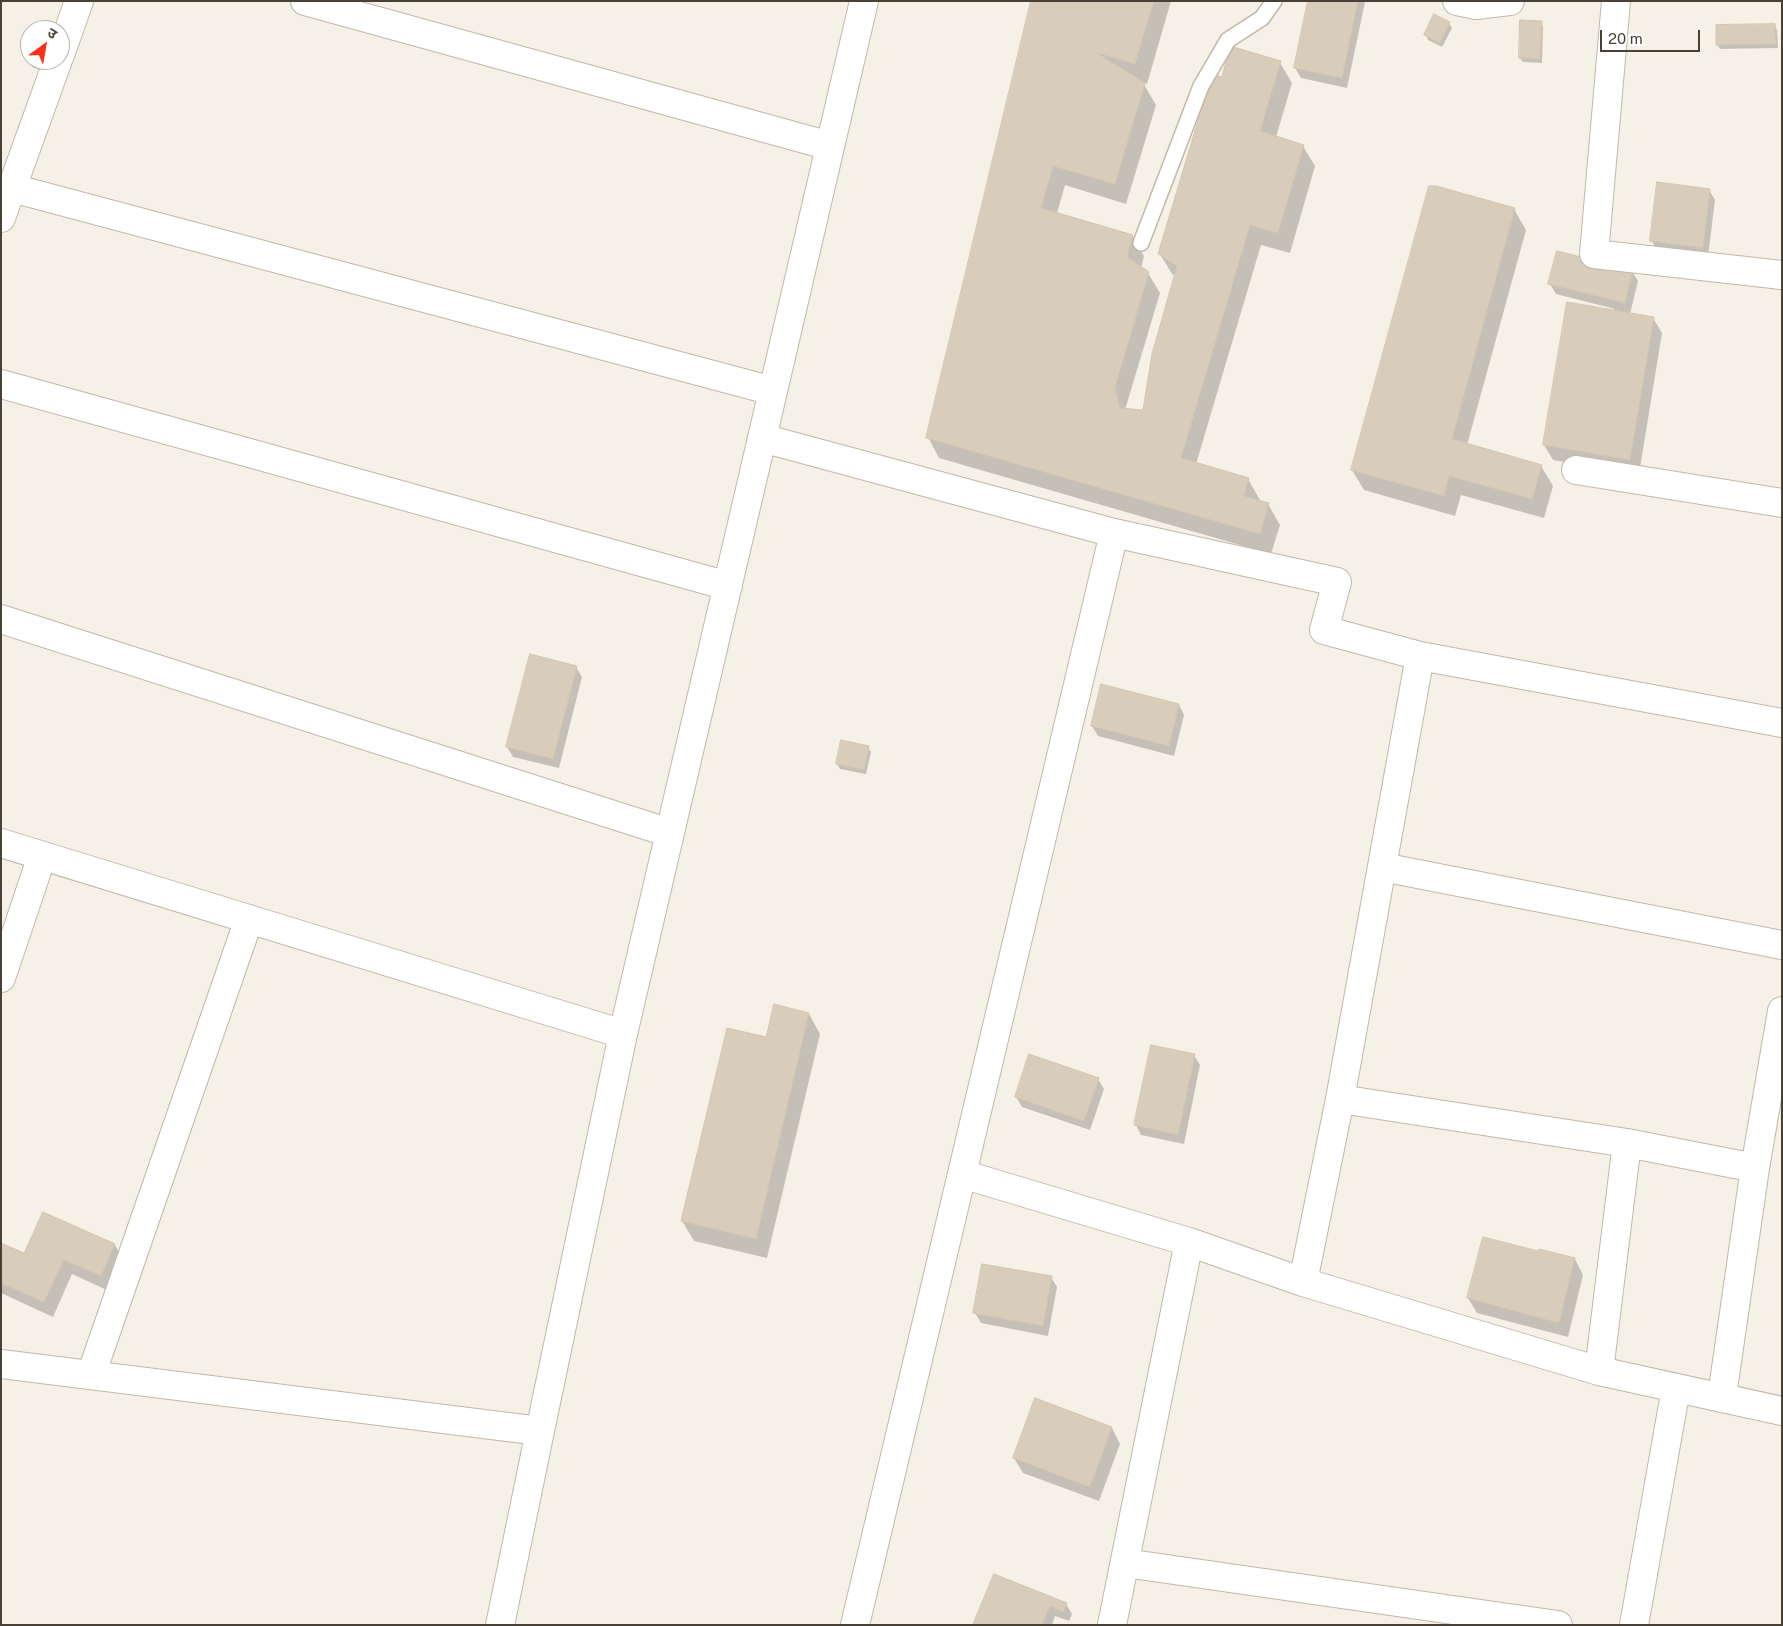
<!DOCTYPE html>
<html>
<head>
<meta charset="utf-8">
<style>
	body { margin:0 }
	#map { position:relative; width:1783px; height:1626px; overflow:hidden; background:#f5f1e7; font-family:"Public Sans","Noto Sans Devanagari",sans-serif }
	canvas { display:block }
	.frame { position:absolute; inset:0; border:2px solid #494135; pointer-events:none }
	.north { position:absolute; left:20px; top:20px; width:50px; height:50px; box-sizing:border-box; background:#fff; border:1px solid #b6b3ae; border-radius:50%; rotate:32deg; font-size:14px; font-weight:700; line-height:20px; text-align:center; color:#494135 }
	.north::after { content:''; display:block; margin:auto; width:18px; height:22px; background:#ff3114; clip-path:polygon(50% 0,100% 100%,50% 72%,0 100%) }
	.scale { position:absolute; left:1600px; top:30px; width:100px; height:22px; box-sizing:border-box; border:2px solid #494135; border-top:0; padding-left:6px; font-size:15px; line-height:18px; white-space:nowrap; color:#494135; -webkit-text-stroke:4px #fff; paint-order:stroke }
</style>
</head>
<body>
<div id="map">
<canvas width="1783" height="1626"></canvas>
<div class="frame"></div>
<div class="north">उ</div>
<div class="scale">20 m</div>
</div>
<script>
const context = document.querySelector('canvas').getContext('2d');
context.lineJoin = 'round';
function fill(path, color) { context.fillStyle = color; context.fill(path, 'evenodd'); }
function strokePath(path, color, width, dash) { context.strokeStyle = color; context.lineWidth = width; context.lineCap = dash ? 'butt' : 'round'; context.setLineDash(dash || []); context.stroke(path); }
fill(new Path2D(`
	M1033 1H1171L1147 84 1143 83 1156 105 1126 204 1065 185 1057 213 1132 236 1144 256 1141 268 1148 273 1160 293 1125 410 1145 412 1176 277 1172 274 1160 254 1222 79 1280 63 1292 83 1276 137 1303 146 1315 166 1290 253 1261 245 1196 464 1248 479 1260 500 1259 502 1268 504 1280 525 1271 554 939 458 928 437Z
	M1309 1 1365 2 1347 88 1301 78 1295 68Z
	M1435 16 1449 23 1452 28 1442 47 1428 40 1426 35Z
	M1541 22 1543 27 1542 63 1523 62 1520 58Z
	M1775 25 1777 30 1778 48 1720 49 1717 45Z
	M1709 190 1715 200 1708 257 1657 251 1652 241Z
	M1514 209 1526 230 1467 445 1541 466 1553 486 1544 518 1461 495 1455 516 1364 490 1352 470Z
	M1632 271 1638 281 1630 314 1653 318 1662 333 1639 474 1553 460 1544 445 1615 309 1556 294 1550 284Z
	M576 667 582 677 559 768 513 757 507 747Z
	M1179 705 1184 715 1174 756 1098 736 1092 726Z
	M868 747 871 752 866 774 840 769 837 764Z
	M809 1014 820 1034 767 1258 694 1241 682 1221 767 1039Z
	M1194 1055 1200 1065 1184 1144 1141 1135 1136 1125Z
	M1098 1079 1104 1089 1090 1130 1022 1107 1016 1097Z
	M1 1244 25 1255 115 1245 123 1260 109 1291 72 1274 53 1317 1 1293Z
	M1539 1253 1575 1259 1583 1275 1568 1337 1477 1313 1468 1298Z
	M1051 1277 1057 1287 1048 1336 981 1323 975 1313Z
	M1036 1400 1112 1428 1120 1444 1099 1501 1023 1473 1014 1458Z
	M995 1575 1066 1604 1072 1614 1069 1621 1055 1616 1052 1625H975Z`), '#0003');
const building = new Path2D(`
	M1031 1H1154L1135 64 1097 53 1145 83 1115 184 1053 166 1041 208 1133 235 1127 257 1149 272 1115 388 1120 408 1143 410 1152 354 1177 266 1158 254 1212 74 1222 77 1230 46 1281 61 1260 131 1304 145 1278 233 1250 225 1181 458 1249 478 1244 496 1269 503 1260 534 926 438Z
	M1308 1H1358L1342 78 1294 68Z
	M1434 14 1450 22 1440 43 1424 35Z
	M1520 20 1542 21 1540 59 1519 58Z
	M1775 24 1776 44 1716 45V25Z
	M1657 182 1710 189 1703 248 1650 241Z
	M1429 186H1436L1515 208 1452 439 1542 465 1532 499 1449 476 1444 496 1351 470Z
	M1557 251 1633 270 1625 303 1548 284Z
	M1567 302 1654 317 1630 460 1543 445Z
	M530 654 577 666 553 759 506 747Z
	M1101 684 1179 704 1169 746 1091 726Z
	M841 740 869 746 864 770 836 764Z
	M774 1004 809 1013 756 1239 681 1221 727 1028 766 1037Z
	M1151 1045 1195 1054 1178 1135 1134 1125Z
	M1029 1054 1099 1078 1084 1121 1015 1097Z
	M43 1212 115 1244 101 1276 64 1260 44 1302 1 1283V1243L24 1253Z
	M1483 1237 1538 1251 1539 1249 1575 1258 1559 1323 1467 1298Z
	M982 1264 1052 1276 1043 1326 973 1313Z
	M1035 1398 1112 1427 1090 1487 1013 1458Z
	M994 1574 1067 1603 1063 1612 1050 1606 1042 1625H973Z`);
fill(building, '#d8ccbb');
strokePath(building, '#d4c4ad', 1);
const lane = new Path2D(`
	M1141 243 1201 86 1228 40 1262 18 1274 1`);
const street = new Path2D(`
	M305 1 830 146
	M1457 1 1476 5 1510 1
	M1616 1 1594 254 1782 275
	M60 55 79 1
	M12 188 773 391
	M1 218 58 60
	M1 384 728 586
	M762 438 1114 533 855 1625
	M1576 470 1782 503
	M1114 533 1337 582 1324 630 1420 656 1340 1099 1303 1282
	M1 619 670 833
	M1420 656 1782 723
	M1 843 623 1034 540 1431
	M1382 867 1782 945
	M1 978 42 856
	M623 1034 864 1
	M1340 1099 1627 1143 1755 1168
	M962 1174 1189 1242 1303 1282 1599 1371 1782 1411
	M1 1364 540 1431 500 1625
	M1599 1371 1627 1143
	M91 1375 249 919
	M1722 1396 1755 1168 1782 1011
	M1125 1563 1558 1625
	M1112 1625 1189 1242
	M1634 1625 1676 1388`);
strokePath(lane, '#c2b8a8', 18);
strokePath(street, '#c2b8a8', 30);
strokePath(lane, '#fff', 15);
strokePath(street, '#fff', 28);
</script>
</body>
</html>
